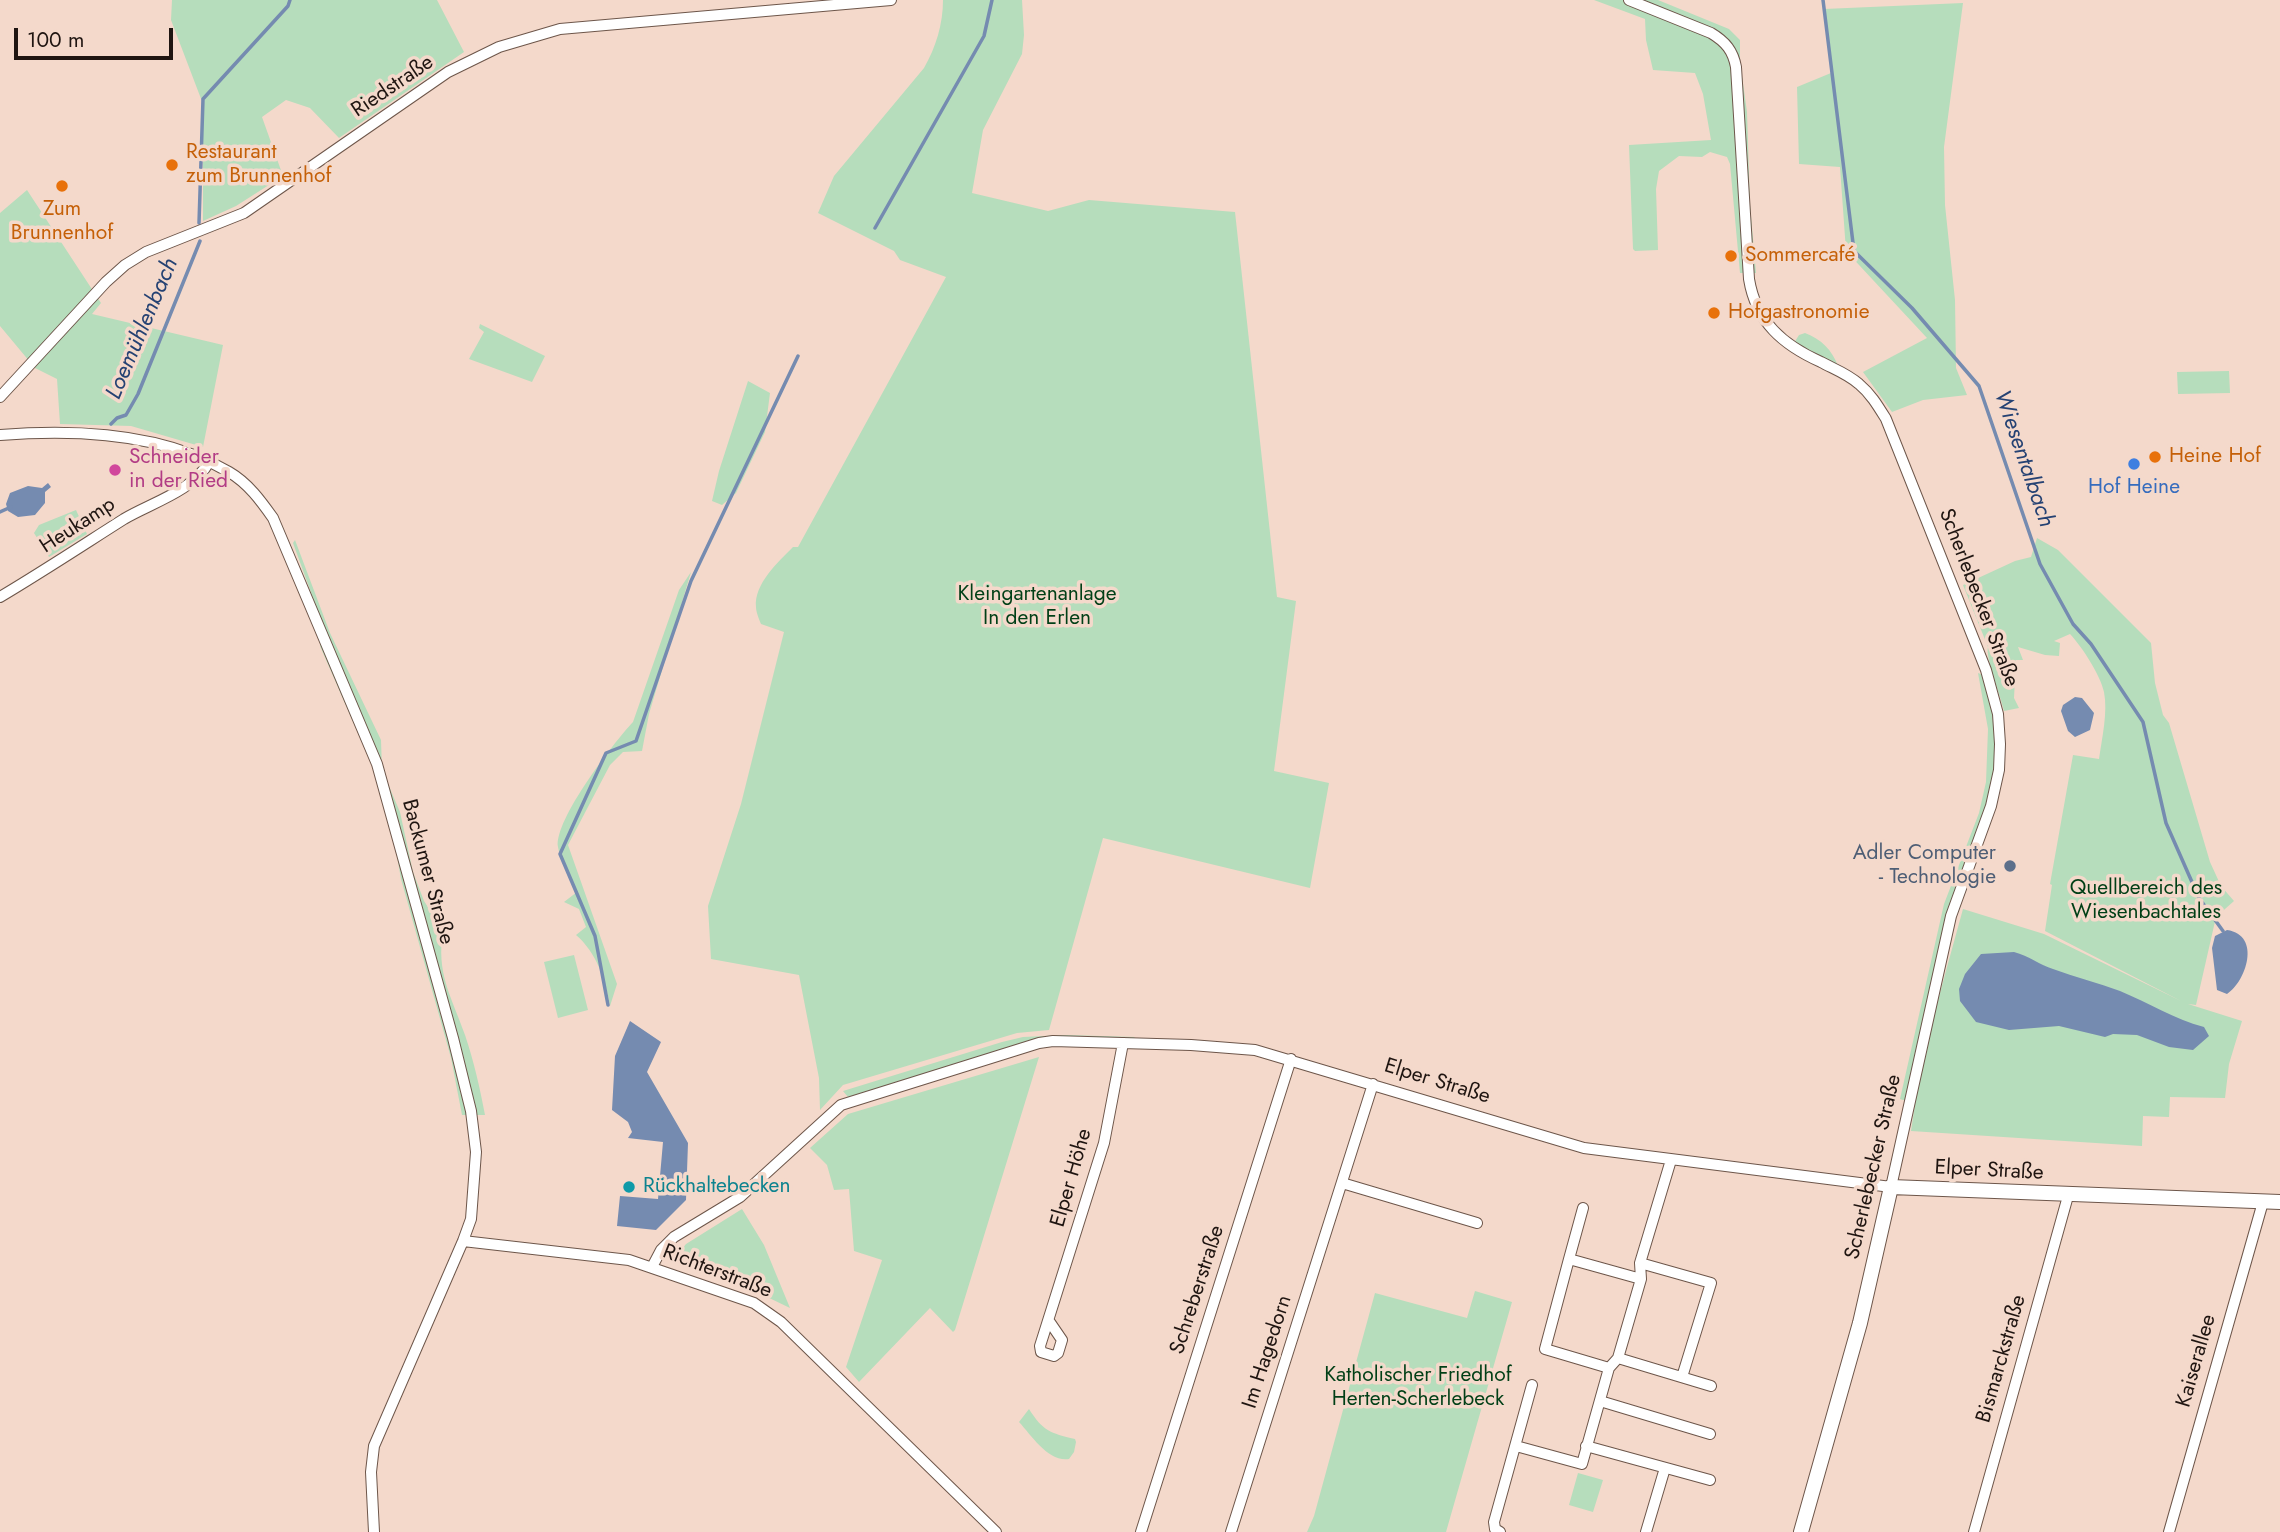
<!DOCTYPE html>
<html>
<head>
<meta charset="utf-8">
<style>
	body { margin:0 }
	#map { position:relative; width:2280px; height:1532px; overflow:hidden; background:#f4d9cb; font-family:Jost,sans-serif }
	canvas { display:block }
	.scale { position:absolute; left:14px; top:28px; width:159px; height:32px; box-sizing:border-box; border:4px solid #1f1511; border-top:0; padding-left:9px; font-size:21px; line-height:24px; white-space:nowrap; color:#1f1511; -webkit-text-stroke:5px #f4d9cb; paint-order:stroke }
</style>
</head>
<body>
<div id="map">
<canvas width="2280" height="1532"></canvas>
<div class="scale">100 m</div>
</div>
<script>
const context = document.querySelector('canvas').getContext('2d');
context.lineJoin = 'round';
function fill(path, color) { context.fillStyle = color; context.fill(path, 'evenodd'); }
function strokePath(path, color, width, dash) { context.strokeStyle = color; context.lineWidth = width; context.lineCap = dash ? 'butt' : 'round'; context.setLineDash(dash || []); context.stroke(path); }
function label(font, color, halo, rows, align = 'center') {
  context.font = font + ' Jost,sans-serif'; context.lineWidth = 7; context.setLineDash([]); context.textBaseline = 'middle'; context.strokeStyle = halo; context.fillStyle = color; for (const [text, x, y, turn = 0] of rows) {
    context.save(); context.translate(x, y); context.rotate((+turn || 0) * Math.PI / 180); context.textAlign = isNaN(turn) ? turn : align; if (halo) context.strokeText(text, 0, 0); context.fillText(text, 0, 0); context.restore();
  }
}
fill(new Path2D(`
	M172 0H437L464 52 339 138 310 108 286 100 262 117 283 176 236 206 203 221V104L171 20Z
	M943 0H1022L1024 35 1022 54 983 130 972 193 1048 211 1089 200 1235 212 1277 597 1296 601 1274 771 1329 783 1310 888 1103 838 1049 1030 1017 1033 843 1085 820 1110 819 1078 799 975 711 959 708 906 741 804 784 632 761 624C759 619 756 612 756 607 754 584 778 562 793 547H798L946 277 900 260 894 251 818 213 834 176 924 68C936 47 943 24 943 0Z
	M1594 0H1658L1729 29 1740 40V62L1747 112 1750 205 1756 273H1740L1730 164 1727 157 1710 152 1702 157 1679 156 1659 171 1656 189 1658 250 1635 251 1633 249 1629 145 1711 140 1703 94 1695 73 1653 70 1646 40 1645 19Z
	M1963 3 1944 147 1945 205 1955 300 1956 368 1967 395 1923 400 1892 412 1863 372 1927 338 1846 251 1840 167 1799 164 1797 87 1831 73 1824 9Z
	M27 190 101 303 92 314 223 345 203 447 131 426 60 424 57 379 35 368 0 326V213Z
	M480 324 545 356 532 382 469 359 484 332 479 328Z
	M1805 333C1821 339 1832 350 1838 366L1794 343 1799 335Z
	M2229 371 2230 393 2178 394 2177 372Z
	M748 381 770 393 765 432 736 493 722 505 712 501 719 471Z
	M76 510 87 534 49 557 34 533 39 525Z
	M2037 538 2058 550 2151 643 2155 683 2163 715 2169 723 2210 862 2221 886 2234 901 2216 917 2196 1005 2188 1004 2242 1021 2229 1064 2225 1098 2170 1097 2169 1117 2143 1116 2142 1146 1911 1131C1921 1056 1943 982 1963 909L2044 934 2181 1001 2045 931 2052 885 2050 884 2073 755 2099 759C2102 738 2108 712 2104 692 2100 674 2082 647 2070 634L2054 641 2060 643 2059 656 2045 655 2018 647 2023 660H2016L2014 698 2019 708 2004 711C2001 697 1985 657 1988 647L1963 585 2015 561 2031 557Z
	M295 540 330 633 381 740 382 770 400 812 413 872 424 901 443 930C436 974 451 995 465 1035 474 1062 480 1088 485 1115H462L451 1058 401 879 394 839 374 770 320 646 325 631 293 543Z
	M691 572 649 714 642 751 623 752 610 765 568 845 617 984 610 1006C606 980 596 952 576 935L586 927 579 909 564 902 577 892C571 879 560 861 558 847 554 820 614 742 633 722L679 590Z
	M1978 673 1983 675C1995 711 1995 739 1994 777L1906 1101 1900 1099 1944 904 1979 813 1986 782 1988 729Z
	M574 955 588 1010 558 1018 544 962Z
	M1065 1035 1135 1037 1133 1039 1051 1037 848 1097 843 1091 1002 1042 1023 1037Z
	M1039 1057 955 1330 953 1332 930 1308 859 1382 846 1367 882 1260 854 1251 849 1189 834 1190 827 1165 810 1148 848 1114Z
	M742 1209 764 1245 790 1308 736 1282 672 1261 686 1244Z
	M1475 1291 1512 1302 1446 1532H1307L1314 1516 1375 1293 1467 1318Z
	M1029 1409C1043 1431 1050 1433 1075 1439L1076 1442 1074 1452 1069 1459C1048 1462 1032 1436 1019 1422Z
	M1578 1473 1603 1480 1593 1512 1569 1505Z`), '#b6ddbc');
fill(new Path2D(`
	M48 483 51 487 45 492V503L35 515 18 517 8 511 6 504 10 493 28 486 42 488Z
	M2075 697 2082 698 2094 713 2090 730 2075 737 2068 731 2061 711 2063 705Z
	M2227 930C2262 935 2246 982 2227 994L2217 990 2212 948 2215 936Z
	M2014 952C2029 956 2040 965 2053 969 2075 977 2098 983 2120 991 2149 1003 2174 1019 2204 1027L2209 1036 2193 1050 2169 1047 2137 1035 2113 1034 2105 1037 2059 1026 2009 1030 1976 1022 1960 1001 1959 989 1965 974 1981 954Z
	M630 1021 661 1042 647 1072 688 1143 686 1200 656 1230 617 1226 620 1196 658 1199 663 1142 628 1138 632 1132 628 1122 612 1110 615 1056Z`), '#758bb0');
strokePath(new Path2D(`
	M1823 0 1854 251 1912 308 1979 386 2040 564 2073 624 2091 644 2143 722 2166 823 2199 898 2223 931
	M199 223 203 99 288 6 290 0
	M875 228 984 36 992 0
	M111 424 117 418 126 415 138 394 200 241
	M0 512 11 507
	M608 1005 595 936 560 854 606 753 636 741 691 581 798 356`), '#758bb0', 3.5);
const street = new Path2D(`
	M0 397 106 282 125 265 146 252 244 213 448 72 499 47 560 29 891 0
	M0 435C75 429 162 432 229 472 248 483 261 501 273 518L377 764 453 1038 471 1111 476 1152 471 1219 463 1241 374 1446 371 1472 374 1532
	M0 597C42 572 83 545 124 519 151 503 193 491 209 462
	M1342 1183 1477 1223
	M463 1241 629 1260 754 1303 781 1322 996 1532
	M1569 1259 1583 1208
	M1640 1263 1711 1283 1682 1377
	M652 1267 661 1250 674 1237 740 1197 841 1105 1039 1043 1053 1041 1191 1045 1255 1050 1584 1148 1891 1187 1951 916 1991 806 1999 770 2000 744 1998 714 1986 670 1886 419C1878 406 1871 394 1859 384 1848 374 1834 369 1821 362 1783 345 1756 322 1749 279L1736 67C1733 51 1726 42 1711 33L1629 0
	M1049 1321 1062 1340 1058 1353 1054 1356 1041 1352 1040 1346 1104 1143 1123 1043
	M1618 1358 1711 1386
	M1609 1368 1545 1349 1569 1259 1641 1279
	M1600 1401 1710 1434
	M1516 1446 1582 1464 1609 1368 1618 1358 1641 1279 1640 1263 1671 1160
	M1586 1446 1710 1480
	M1141 1532 1291 1059
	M1231 1532 1373 1084
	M1500 1532 1495 1529 1494 1522 1532 1385
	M1646 1532 1665 1468
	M1974 1532 2068 1196
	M2169 1532 2263 1202`);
const secondary = new Path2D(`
	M1801 1532 1860 1323 1891 1187 2280 1202`);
strokePath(street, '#6d564a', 12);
strokePath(secondary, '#6d564a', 16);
strokePath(street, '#fff', 10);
strokePath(secondary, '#fff', 14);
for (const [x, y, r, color] of [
	[172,165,7,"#e8710a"],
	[62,186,7,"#e8710a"],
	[1731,256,7,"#e8710a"],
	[1714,313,7,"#e8710a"],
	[2155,457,7,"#e8710a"],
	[2134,464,7,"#3f7fe0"],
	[115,470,7,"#d1479c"],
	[2010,866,7,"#5c6f8a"],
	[629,1187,7,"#0f9aa8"]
]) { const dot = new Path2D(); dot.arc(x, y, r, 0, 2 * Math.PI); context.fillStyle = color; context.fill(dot); strokePath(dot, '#f4d9cb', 2.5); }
label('21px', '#1f1511', '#f4d9cb', [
	["Riedstraße",393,87,-34],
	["Heukamp",78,526,-33],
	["Scherlebecker Straße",1978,598,69],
	["Backumer Straße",427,872,75],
	["Elper Straße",1437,1082,17],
	["Scherlebecker Straße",1874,1167,-77],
	["Elper Straße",1989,1171,3],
	["Elper Höhe",1072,1178,-74],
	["Richterstraße",717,1272,21],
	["Schreberstraße",1198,1290,-72],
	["Im Hagedorn",1268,1352,-72],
	["Bismarckstraße",2002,1359,-74],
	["Kaiserallee",2197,1361,-74]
]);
label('21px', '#c56008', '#f4d9cb', [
	["Restaurant",186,153],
	["zum Brunnenhof",186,177],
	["Zum",62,210,"center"],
	["Brunnenhof",62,234,"center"],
	["Sommercafé",1745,256],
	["Hofgastronomie",1728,313],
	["Heine Hof",2169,457]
], 'left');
label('21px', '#b23c85', '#f4d9cb', [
	["Schneider",129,458],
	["in der Ried",129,482]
], 'left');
label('21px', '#366cbe', '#f4d9cb', [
	["Hof Heine",2134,488]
]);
label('21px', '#003f16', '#f4d9cb', [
	["Kleingartenanlage",1037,595],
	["In den Erlen",1037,619],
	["Quellbereich des",2146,889],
	["Wiesenbachtales",2146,913],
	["Katholischer Friedhof",1418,1376],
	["Herten-Scherlebeck",1418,1400]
]);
label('21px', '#4e5e75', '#f4d9cb', [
	["Adler Computer",1996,854],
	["- Technologie",1996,878]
], 'right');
label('21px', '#0d838f', '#f4d9cb', [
	["Rückhaltebecken",643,1187]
], 'left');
label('italic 23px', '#254273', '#f4d9cb', [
	["Loemühlenbach",143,329,-67],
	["Wiesentalbach",2023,459,71]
]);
</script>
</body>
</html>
